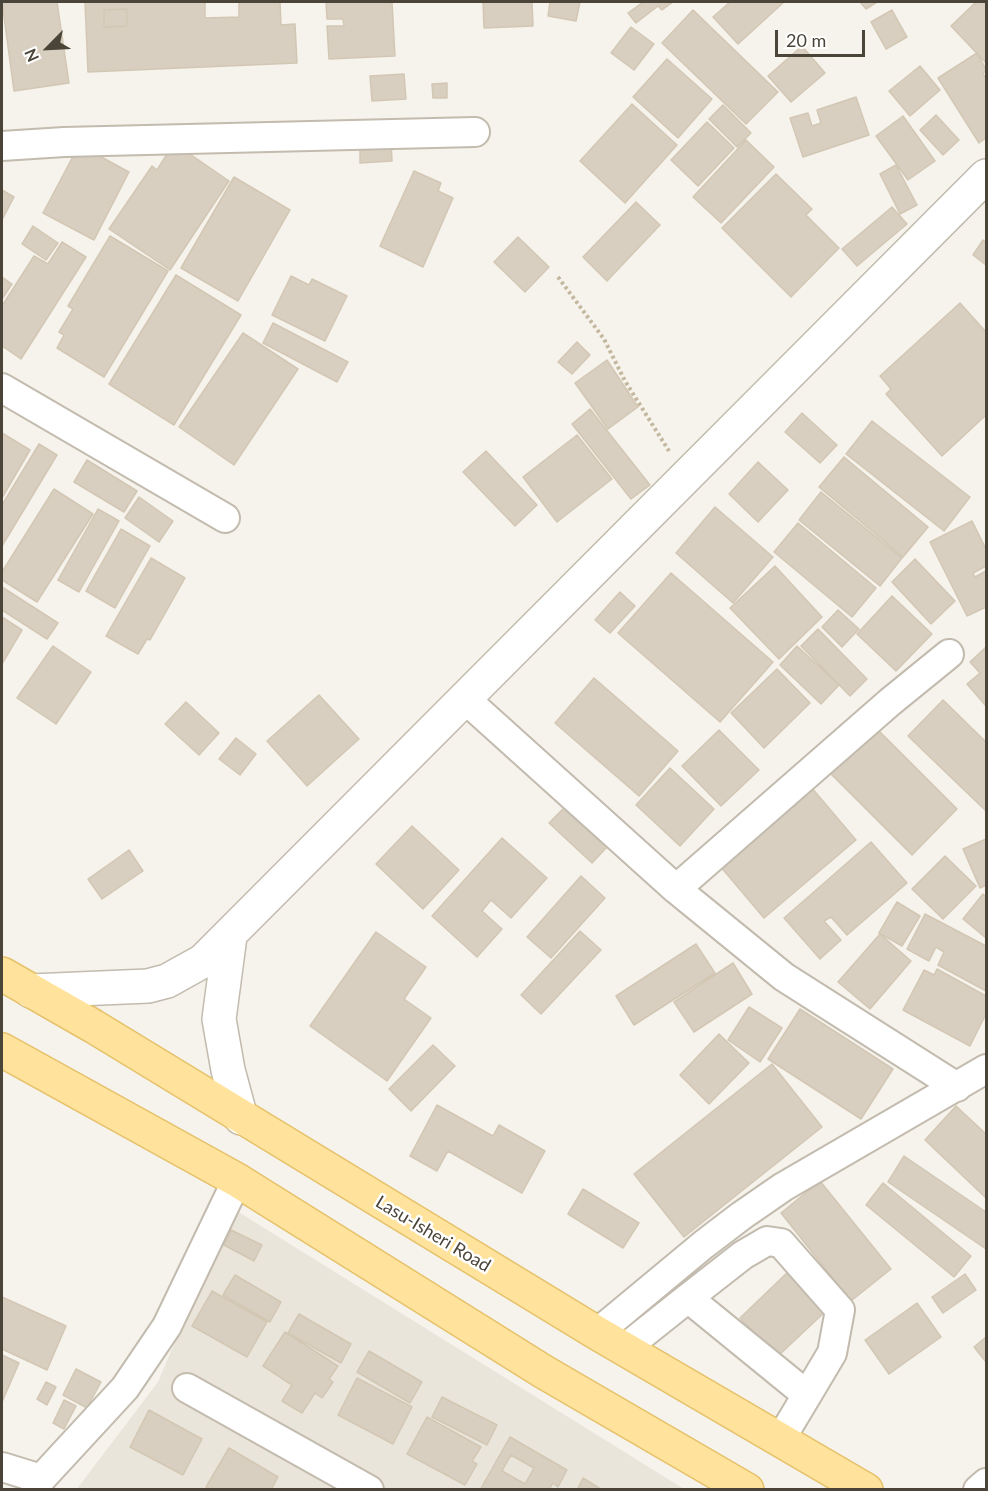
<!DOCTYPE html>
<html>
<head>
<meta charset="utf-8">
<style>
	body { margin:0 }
	#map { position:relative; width:988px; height:1491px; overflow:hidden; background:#f6f3ec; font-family:Lato,sans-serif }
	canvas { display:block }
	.frame { position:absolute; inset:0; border:3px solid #4b4439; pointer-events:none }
	.north { position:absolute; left:18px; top:18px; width:60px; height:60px; -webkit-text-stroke:4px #fff; paint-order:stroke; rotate:246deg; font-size:16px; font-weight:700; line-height:24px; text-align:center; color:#4b4439 }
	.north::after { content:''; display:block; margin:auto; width:21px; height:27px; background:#4b4439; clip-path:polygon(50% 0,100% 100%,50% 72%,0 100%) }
	.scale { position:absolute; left:775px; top:30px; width:90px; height:27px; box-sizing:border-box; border:3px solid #4b4439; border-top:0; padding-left:8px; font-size:18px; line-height:21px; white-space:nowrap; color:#4b4439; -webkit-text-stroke:4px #fff; paint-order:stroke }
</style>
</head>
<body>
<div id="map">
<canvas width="988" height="1491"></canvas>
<div class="frame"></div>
<div class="north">N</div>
<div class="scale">20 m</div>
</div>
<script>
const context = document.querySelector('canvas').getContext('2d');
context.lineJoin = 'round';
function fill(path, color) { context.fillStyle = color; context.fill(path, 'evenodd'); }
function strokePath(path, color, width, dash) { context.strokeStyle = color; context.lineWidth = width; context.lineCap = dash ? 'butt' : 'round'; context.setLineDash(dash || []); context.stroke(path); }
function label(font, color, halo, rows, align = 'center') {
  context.font = font + ' Lato,sans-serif'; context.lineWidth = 5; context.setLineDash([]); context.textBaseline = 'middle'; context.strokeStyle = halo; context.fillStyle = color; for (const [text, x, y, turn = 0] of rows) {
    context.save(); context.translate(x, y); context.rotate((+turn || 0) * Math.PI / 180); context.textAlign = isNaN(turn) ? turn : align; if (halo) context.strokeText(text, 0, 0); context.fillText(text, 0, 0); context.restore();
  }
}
fill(new Path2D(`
	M232 1208 684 1489 76 1490 158 1382Z`), '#eae5da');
const building = new Path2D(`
	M2 2H57L69 83 14 91Z
	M85 2H205V18L239 17V2H280L281 25 295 24 297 63 88 72ZM127 9V26L104 27V10Z
	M326 2H392L395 56 329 59 327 26H344L343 19H327Z
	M483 2H532L533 26 484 28Z
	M550 2H580L576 21 548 16Z
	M643 2H673L662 10 658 6 636 23 628 13Z
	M730 2H784L738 44 713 17Z
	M860 2H877L866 9Z
	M976 2H986V63L951 26Z
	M127 9V26L104 27V10Z
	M693 10 778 92 746 124 662 43Z
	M892 10 907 37 886 49 871 22Z
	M631 27 654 44 634 70 611 53Z
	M802 46 825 73 791 102 768 76Z
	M977 53 986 69V71L983 73 986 79V138L979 143 938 78Z
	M667 59 712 99 678 138 633 97Z
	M920 66 940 90 910 116 889 91Z
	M404 74 406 99 372 101 370 76Z
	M447 83V98H433L432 84Z
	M856 97 869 135 803 157 790 118 808 113 812 126 821 123 817 110Z
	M632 104 677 145 625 203 580 161Z
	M723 105 751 133 737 147 709 119Z
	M936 115 959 140 943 155 920 130Z
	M903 116 935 161 908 180 876 136Z
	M707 122 734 148 698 186 671 160Z
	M746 140 774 167 721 223 693 197Z
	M391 141 392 161 360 163V142Z
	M174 143 229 181 170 270 109 229 152 166 157 170Z
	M79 145 129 172 94 240 43 213Z
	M896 165 917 205 900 214 880 174Z
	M414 171 441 183 438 191 453 198 423 267 380 246Z
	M776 174 812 209 806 215 839 248 791 297 722 228Z
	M234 177 290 210 238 301 181 268Z
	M2 190 14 197 2 220Z
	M636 202 660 225 607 281 583 257Z
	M892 207 907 224 857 266 842 249Z
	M33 226 58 243 46 260 22 244Z
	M110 236 168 271 104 377 57 348 64 335 59 332 73 309 68 306Z
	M518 237 549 267 525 292 494 262Z
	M983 240 986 243V265L973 255Z
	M62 242 86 257 21 359 2 346V306L34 256 48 264Z
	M176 275 241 315 174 425 109 384Z
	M291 276 309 285 312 279 347 296 325 341 272 315Z
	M2 277 12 284 2 299Z
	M960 303 986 332V415L942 456 886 394 891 389 880 376Z
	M273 323 348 362 337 382 263 343Z
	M243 333 298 369 234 465 179 427Z
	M577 342 590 355 572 374 558 362Z
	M607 360 638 407 608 429 575 383Z
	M590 409 650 485 631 499 572 424Z
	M802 413 837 445 820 463 785 432Z
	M872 421 970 497 944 531 846 454Z
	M2 433 30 450 2 498Z
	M577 435 612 479 557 522 523 477Z
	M39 444 57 455 2 546V505Z
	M486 451 537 505 515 526 463 472Z
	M844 457 928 527 903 557 819 487Z
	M87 460 137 491 124 512 74 482Z
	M758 462 788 490 758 522 729 494Z
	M54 489 93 514 37 602 2 580V572Z
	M821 492 902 558 880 586 799 520Z
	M139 497 173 521 159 542 125 518Z
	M715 507 773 557 733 603 676 553Z
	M98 509 119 521 79 592 58 580Z
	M972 521 986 549V566L973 573 975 577 986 571V607L967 616 930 542Z
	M798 523 876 588 852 617 774 552Z
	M121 529 150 546 115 608 86 591Z
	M151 558 185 578 150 640 147 639 138 654 106 636Z
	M915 559 955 601 931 624 892 582Z
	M775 566 822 617 779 659 730 608Z
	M671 573 773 662 720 722 618 633Z
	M2 587 58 623 47 639 2 610Z
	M620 592 635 606 610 633 595 620Z
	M892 596 932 634 896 671 857 634Z
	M838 610 859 629 842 647 822 627Z
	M2 617 22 630 2 664Z
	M818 629 867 679 850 696 801 646Z
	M53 646 91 672 56 724 17 698Z
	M797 646 839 685 821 704 780 665Z
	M986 647V706L967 684 980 673 970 662Z
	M777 669 810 703 764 748 731 713Z
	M594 678 678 751 639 796 555 723Z
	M319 695 359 739 307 786 267 741Z
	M943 700 986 742V811L908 736Z
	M186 702 219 733 199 755 165 724Z
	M874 726 957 809 912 855 829 772Z
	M719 730 759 770 721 806 682 766Z
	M236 738 256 754 240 775 219 759Z
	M670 768 714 809 680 846 636 805Z
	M811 787 856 840 764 918 720 866Z
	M564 808 607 847 592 863 549 823Z
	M412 826 459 870 423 909 376 864Z
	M502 838 547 878 511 918 491 900 482 911 502 929 477 957 432 916Z
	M986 839V885L980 888 963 849Z
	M871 842 907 883 847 935 831 917 824 921 841 940 820 959 784 918Z
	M129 850 143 871 102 899 88 879Z
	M945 856 976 886 943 919 912 889Z
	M581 876 605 898 551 958 527 937Z
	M983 894 986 897V938L963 919Z
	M897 902 920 916 902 946 879 933Z
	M925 914 986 946V991L938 965 944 952 936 947 929 961 907 949Z
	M580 931 601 950 541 1014 521 995Z
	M376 932 426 967 404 999 431 1018 387 1081 310 1026Z
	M880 934 911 961 870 1009 838 982Z
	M696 944 715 973 634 1025 616 996Z
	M733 963 752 994 694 1032 674 1002Z
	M937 969 986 996V1014L970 1046 903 1010 924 970 934 975Z
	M749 1007 782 1028 760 1062 728 1040Z
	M800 1009 893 1069 861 1119 768 1059Z
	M719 1034 749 1063 709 1104 680 1075Z
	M433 1045 455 1066 411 1111 389 1089Z
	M772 1064 822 1127 684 1237 634 1174Z
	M437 1105 493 1136 499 1125 545 1151 522 1193 448 1151 437 1171 410 1156Z
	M956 1106 986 1134V1198L925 1140Z
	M904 1156 986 1212V1249L888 1182Z
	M820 1181 891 1269 851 1301 781 1213Z
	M883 1183 971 1256 954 1277 866 1205Z
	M583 1189 639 1223 623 1248 568 1214Z
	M231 1230 262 1245 254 1261 224 1245Z
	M791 1269 829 1308 777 1357 740 1318Z
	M965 1274 976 1290 943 1313 932 1297Z
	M235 1275 281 1302 270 1322 223 1295Z
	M212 1291 267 1322 247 1357 192 1326Z
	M2 1297 66 1326 47 1370 2 1349Z
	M917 1303 941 1337 889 1374 865 1340Z
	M299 1314 351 1344 341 1363 288 1333Z
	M285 1332 338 1366 329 1379 333 1382 322 1398 315 1393 302 1413 282 1401 292 1385 263 1366Z
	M986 1337V1362L974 1347Z
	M369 1351 422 1382 410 1403 357 1372Z
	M2 1355 19 1363 2 1402Z
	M76 1369 101 1382 87 1408 63 1395Z
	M357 1378 412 1407 393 1444 338 1415Z
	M46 1382 56 1387 47 1405 37 1399Z
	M442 1397 497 1425 487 1445 432 1417Z
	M64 1400 76 1406 64 1429 53 1423Z
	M149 1410 202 1439 183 1475 130 1447Z
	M427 1417 481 1447 472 1461 477 1464 465 1485 407 1454Z
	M510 1437 567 1470 558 1487 553 1483 549 1490H480ZM511 1455 534 1468 525 1484 502 1471Z
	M229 1448 278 1477 271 1490H210L206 1487Z
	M583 1478 602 1490H577Z`);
fill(building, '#d8cfc1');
strokePath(building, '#d3c7b4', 1.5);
const minor = new Path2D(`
	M2 146 64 142 475 132
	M2 388 225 518
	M464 698 676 889 784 977 957 1087
	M676 889 890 702 949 654
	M688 1298 743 1255 767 1241 781 1243 840 1310 832 1353 807 1395
	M597 1333 703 1245 741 1216 783 1187 986 1069
	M624 1349 688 1298 807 1395 780 1440
	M187 1388 369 1490
	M2 1467 41 1479
	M35 1490 41 1479 125 1388 167 1326 237 1180
	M978 1490 986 1483`);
const tertiary = new Path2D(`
	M230 936 219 1019 228 1070 241 1118
	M31 991 148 986 167 981 203 961 986 176`);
const primary = new Path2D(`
	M2 974 93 1026 597 1333 866 1490
	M2 1050 237 1180 544 1372 747 1490`);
strokePath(minor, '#c2bbae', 32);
strokePath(tertiary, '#c2bbae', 36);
strokePath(primary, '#e6c16a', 36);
strokePath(new Path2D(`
	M558 277 604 339 625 381 669 451`), '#c4b79f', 4, [3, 3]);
strokePath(minor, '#fff', 28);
strokePath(tertiary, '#fff', 33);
strokePath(primary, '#ffe39c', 33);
label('18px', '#4b4439', '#fff', [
	["Lasu-Isheri Road",433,1234,31]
]);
</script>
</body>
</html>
